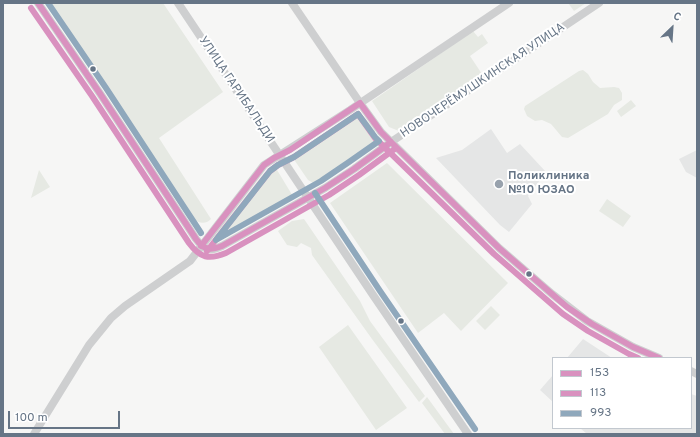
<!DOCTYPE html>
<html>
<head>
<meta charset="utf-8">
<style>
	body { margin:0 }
	#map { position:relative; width:700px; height:437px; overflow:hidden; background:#f6f6f5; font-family:Overpass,sans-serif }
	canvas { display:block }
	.frame { position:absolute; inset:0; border:4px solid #667586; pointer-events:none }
	.legend { position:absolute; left:552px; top:357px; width:140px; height:72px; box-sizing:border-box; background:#fff; border:1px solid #c2c8cf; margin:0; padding:5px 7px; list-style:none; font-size:12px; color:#667586 }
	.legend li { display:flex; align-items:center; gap:8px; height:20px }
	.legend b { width:20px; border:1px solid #c2c8cf }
	.north { position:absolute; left:652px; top:8px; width:40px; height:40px; -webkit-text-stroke:3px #fff; paint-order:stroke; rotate:25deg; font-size:11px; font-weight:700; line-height:16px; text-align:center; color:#667586 }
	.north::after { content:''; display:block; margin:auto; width:14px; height:18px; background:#667586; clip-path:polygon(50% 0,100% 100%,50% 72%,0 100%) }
	.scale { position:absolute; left:8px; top:411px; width:112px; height:18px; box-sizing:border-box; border:2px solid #667586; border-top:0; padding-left:5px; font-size:12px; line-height:14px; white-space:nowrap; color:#667586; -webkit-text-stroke:3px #fff; paint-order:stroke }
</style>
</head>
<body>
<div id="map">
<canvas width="700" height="437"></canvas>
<div class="frame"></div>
<ul class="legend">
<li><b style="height:5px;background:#d991bf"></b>153</li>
<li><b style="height:5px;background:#d991bf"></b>113</li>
<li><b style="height:5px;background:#8fa8bc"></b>993</li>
</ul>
<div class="north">С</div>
<div class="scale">100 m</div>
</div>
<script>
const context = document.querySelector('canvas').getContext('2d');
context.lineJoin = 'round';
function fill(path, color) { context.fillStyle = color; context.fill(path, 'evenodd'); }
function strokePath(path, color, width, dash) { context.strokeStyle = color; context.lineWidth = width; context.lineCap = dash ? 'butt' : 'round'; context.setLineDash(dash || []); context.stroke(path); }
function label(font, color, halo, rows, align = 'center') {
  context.font = font + ' Overpass,sans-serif'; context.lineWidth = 4; context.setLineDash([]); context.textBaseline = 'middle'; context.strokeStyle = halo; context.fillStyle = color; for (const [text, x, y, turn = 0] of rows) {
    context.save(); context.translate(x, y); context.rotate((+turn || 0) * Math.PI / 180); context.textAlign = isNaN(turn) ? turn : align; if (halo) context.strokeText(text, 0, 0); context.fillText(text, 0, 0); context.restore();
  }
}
fill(new Path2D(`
	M491 129 507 153 520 144 546 172 528 196 532 204 509 232 500 225 436 158 462 150Z
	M697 150V178L686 172 679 159Z
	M583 339 612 358H567Z
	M553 375V402L540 390Z
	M691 394 697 396V434H587L580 428H691Z`), '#e5e6e6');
fill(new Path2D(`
	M49 3H163L223 92 159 138 211 219C205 225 199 223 193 219Z
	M568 3H586L574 11Z
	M473 31 478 37 482 34 488 43 470 56 482 74 399 131 389 127 372 101Z
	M583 70 588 74 593 82 600 88 614 87 619 88 622 93V100L614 105 608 114 568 138 562 137 551 124 542 120 535 121 527 116 524 109 525 106 579 71Z
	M631 100 636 106 621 117 617 111Z
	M359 115 363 116 366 119 375 130V139L374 144 371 148 323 183 317 184 313 183 308 180 295 161V156L352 117Z
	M387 163 508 283 461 331 444 313 418 333 330 203Z
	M274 165 294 198 219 241H214L213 239 215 235 264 173Z
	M39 170 50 187 31 198Z
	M607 199 631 216 623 227 599 211Z
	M304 219 360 301 370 321 425 396 419 402 372 339 312 255 311 248 301 243 297 247 287 245 278 231 292 221Z
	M491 306 500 315 485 330 476 321Z
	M348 325 407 408 376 430 319 347Z
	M427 397 454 434H445L422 403Z`), '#e6e9e3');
strokePath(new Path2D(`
	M38 3 99 92 196 239C204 250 209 252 222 246L325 188 354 169 391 142 599 3
	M178 3 373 295 468 434
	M292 3 360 103 381 132 499 248 552 294 587 321 633 347 659 358
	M691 371 697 374
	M34 434 89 345 111 318 125 306 190 261 264 165 350 110 509 3`), '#cecfd0', 8);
strokePath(new Path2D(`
	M38 3 99 92 196 239C204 250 209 251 222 246L325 188 354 169 391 142
	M201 246 264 165 274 158 290 150 360 103 381 132 399 150 499 248 567 307 592 324 633 347 659 358`), '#d991bf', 6);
strokePath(new Path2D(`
	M31 8 92 96 189 243C200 258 209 260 226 253L329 195 359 175 396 148
	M207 251 270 171 278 165 294 157 358 114 375 138 494 254 563 314 588 331 629 354 638 358`), '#d991bf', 6);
strokePath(new Path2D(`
	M48 3 106 88 201 233
	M358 114 375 137 379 141 349 162 321 181 216 240 270 171 278 165 294 157Z
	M315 193 380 291 475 429`), '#8fa8bc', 6);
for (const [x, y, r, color] of [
	[93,69,3.5,"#667586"],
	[499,184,5,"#98a2ad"],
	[529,274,3.5,"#667586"],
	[401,321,3.5,"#667586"]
]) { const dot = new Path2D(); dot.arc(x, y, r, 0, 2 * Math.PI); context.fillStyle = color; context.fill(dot); strokePath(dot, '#fff', 1.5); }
label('12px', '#667586', '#fff', [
	["НОВОЧЕРЁМУШКИНСКАЯ УЛИЦА",483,81,-34],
	["УЛИЦА ГАРИБАЛЬДИ",236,90,56]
]);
label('bold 12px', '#667586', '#fff', [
	["Поликлиника",508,177],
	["№10 ЮЗАО",508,191]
], 'left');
</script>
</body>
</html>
